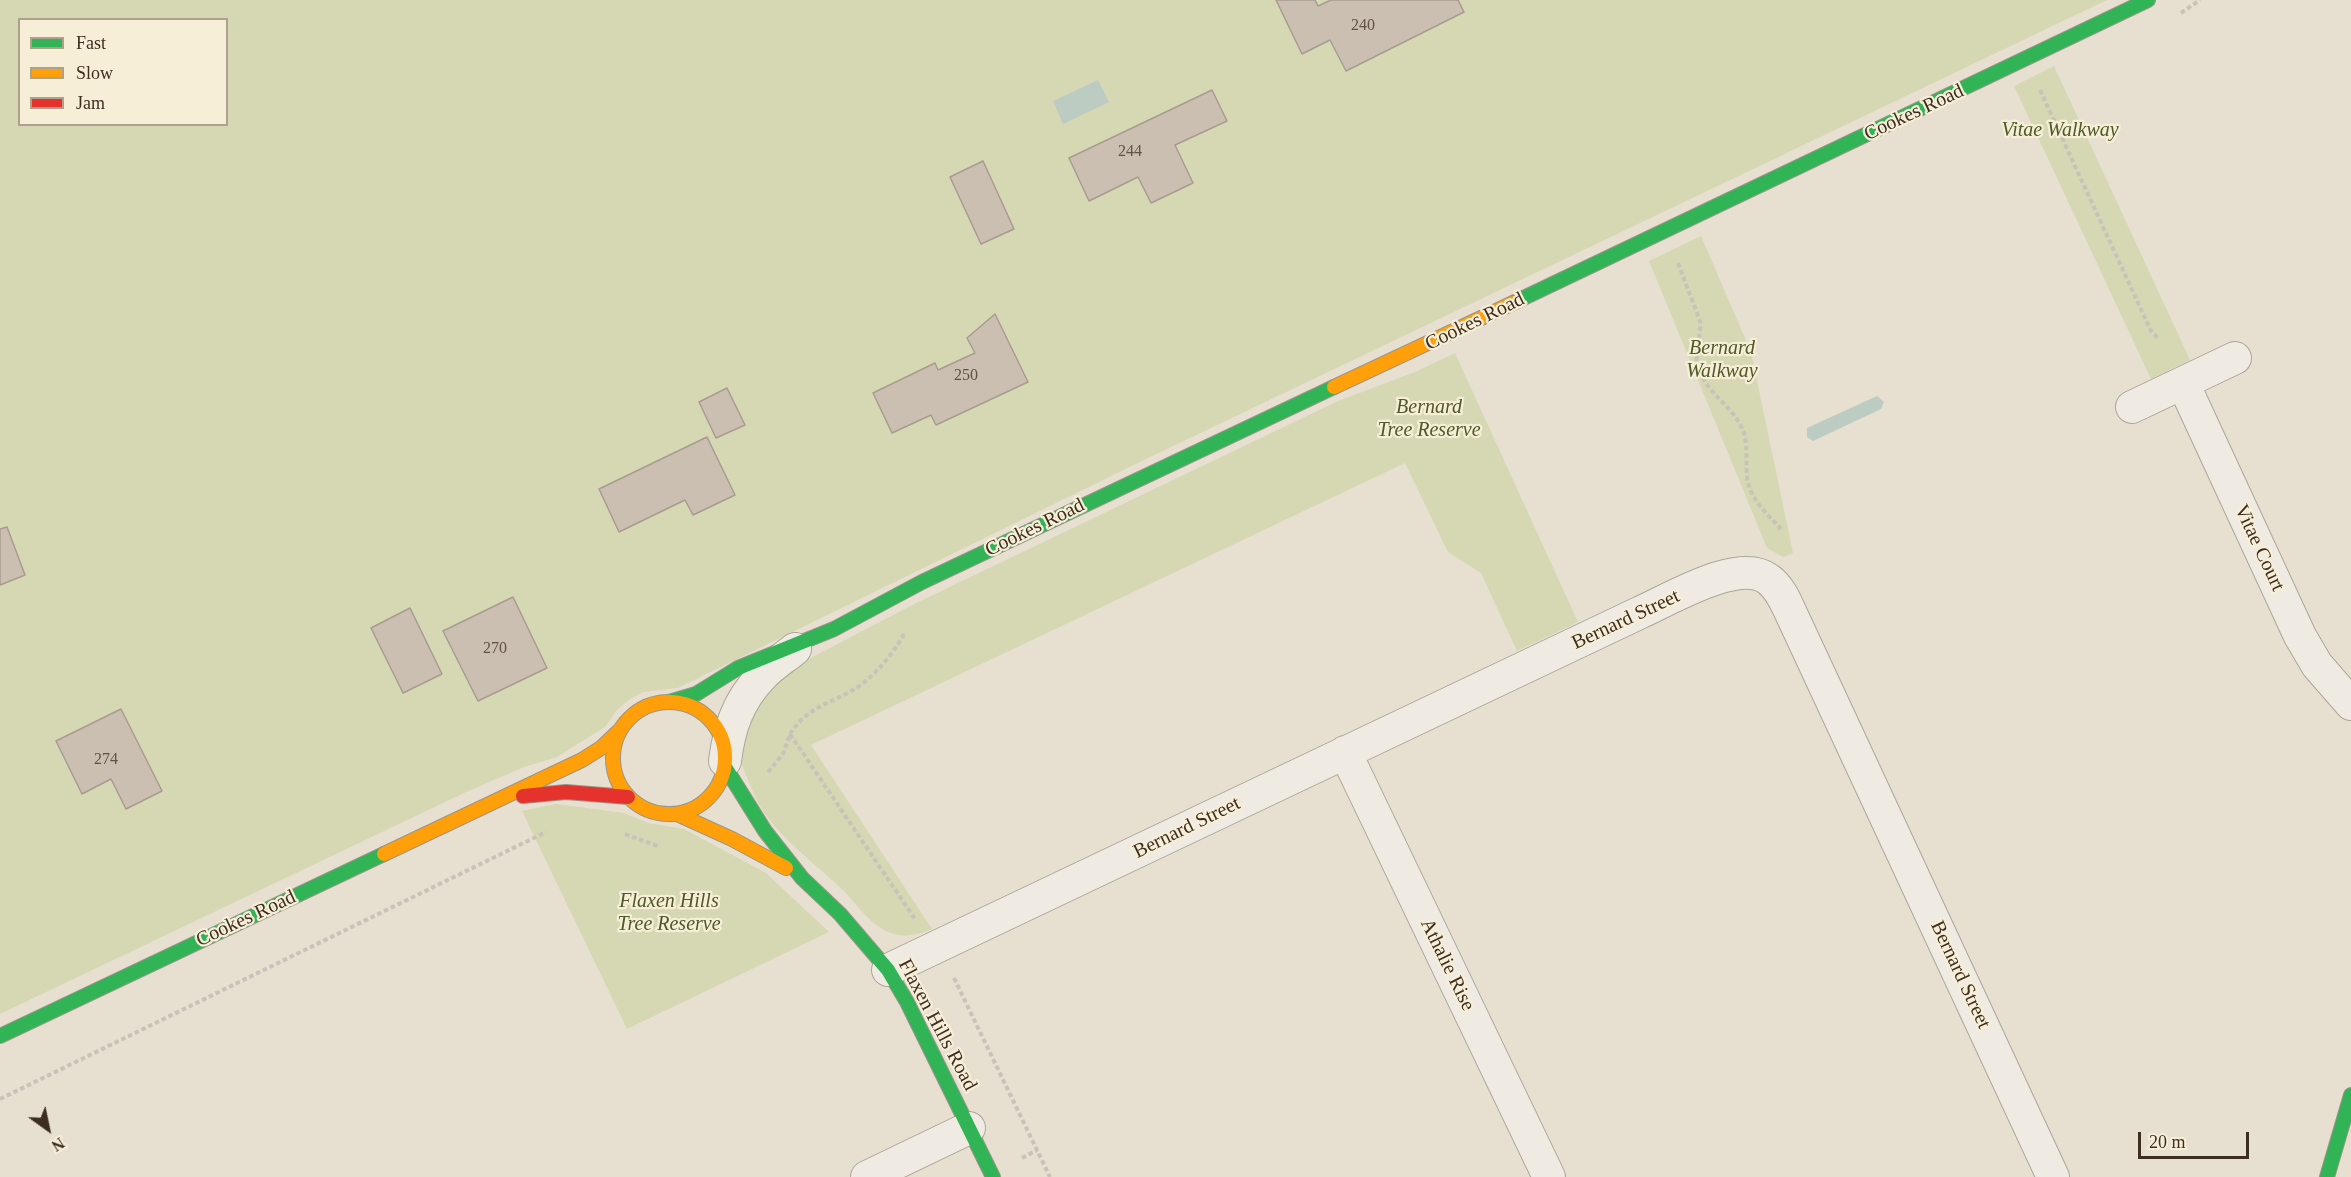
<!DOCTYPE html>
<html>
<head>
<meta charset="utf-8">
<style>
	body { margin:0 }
	#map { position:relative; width:2351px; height:1177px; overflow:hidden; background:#e7e0d1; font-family:Georgia,serif }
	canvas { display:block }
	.legend { position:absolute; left:18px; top:18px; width:210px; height:108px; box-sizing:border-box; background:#f7eed8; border:2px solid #ada18e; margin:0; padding:8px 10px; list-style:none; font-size:18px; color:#3d2e20 }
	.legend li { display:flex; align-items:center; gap:12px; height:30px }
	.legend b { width:30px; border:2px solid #ada18e }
	.north { position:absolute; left:18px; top:1099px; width:60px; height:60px; -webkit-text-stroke:4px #f7eed8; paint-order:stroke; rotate:147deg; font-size:16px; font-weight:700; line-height:24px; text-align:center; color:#3d2e20 }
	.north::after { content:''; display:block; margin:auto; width:21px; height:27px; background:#3d2e20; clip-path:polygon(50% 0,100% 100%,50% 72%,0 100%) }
	.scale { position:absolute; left:2138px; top:1132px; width:111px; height:27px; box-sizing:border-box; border:3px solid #3d2e20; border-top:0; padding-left:8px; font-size:18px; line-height:21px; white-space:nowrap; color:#3d2e20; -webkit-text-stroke:4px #f7eed8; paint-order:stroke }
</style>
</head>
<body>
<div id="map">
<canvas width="2351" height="1177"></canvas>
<ul class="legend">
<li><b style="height:8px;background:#30b455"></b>Fast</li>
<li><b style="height:8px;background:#ff9f0a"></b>Slow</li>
<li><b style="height:8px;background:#e5322d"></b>Jam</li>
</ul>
<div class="north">N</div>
<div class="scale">20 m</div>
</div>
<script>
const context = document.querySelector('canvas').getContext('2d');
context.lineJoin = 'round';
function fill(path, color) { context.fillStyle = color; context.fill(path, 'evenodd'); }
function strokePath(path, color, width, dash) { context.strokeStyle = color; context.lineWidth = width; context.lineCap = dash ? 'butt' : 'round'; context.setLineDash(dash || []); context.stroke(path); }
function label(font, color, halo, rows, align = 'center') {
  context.font = font + ' Georgia,serif'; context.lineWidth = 4.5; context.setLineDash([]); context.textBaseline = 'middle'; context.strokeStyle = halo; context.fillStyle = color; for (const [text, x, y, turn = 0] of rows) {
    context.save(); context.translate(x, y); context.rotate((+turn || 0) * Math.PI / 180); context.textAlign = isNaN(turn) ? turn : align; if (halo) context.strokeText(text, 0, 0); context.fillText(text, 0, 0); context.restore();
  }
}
fill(new Path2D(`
	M0 0H2107L1146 459 678 688 643 692 630 699 617 710 605 727 557 757 524 767 464 793 0 1014ZM20 20H226V124H20Z
	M2054 66 2190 360 2151 379 2014 86Z
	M1701 236 1751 352 1793 553 1783 557 1767 548 1649 261Z
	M1455 353 1578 622 1517 651 1481 573 1448 552 1405 463 811 745 932 929C916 936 900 939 884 930 868 921 856 904 844 891 817 865 779 838 760 806 751 790 745 771 738 755L755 701 788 671 807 660 912 605 1338 401 1415 372Z
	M556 804 624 813 648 823 684 829 766 873 829 932 627 1029 522 811Z`), '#d6d7b3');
fill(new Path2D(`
	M1098 80 1109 102 1063 124 1053 101Z
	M1877 396 1884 402 1881 409 1813 441 1807 437V428Z`), '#bcccc2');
const building = new Path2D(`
	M1276 0H1315L1318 6 1331 0H1458L1464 12 1346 71 1330 40 1302 54Z
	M1212 90 1227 121 1175 145 1193 183 1151 203 1138 177 1089 201 1069 158Z
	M983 161 1014 229 981 244 950 177Z
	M995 314 1028 382 936 425 931 415 892 433 873 393 935 363 938 370 975 353 967 338Z
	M727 388 745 425 716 438 699 402Z
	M707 437 735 495 693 515 685 500 619 532 599 489Z
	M7 527 25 575 0 585V529Z
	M513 597 547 668 478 701 443 631Z
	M410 608 442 674 403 693 371 628Z
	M121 709 162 791 126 809 111 779 82 794 56 741Z`);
fill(building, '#cbbfb2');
strokePath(building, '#a89c90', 1.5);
const street = new Path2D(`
	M2183 383 2300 636 2317 665 2351 704
	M2132 407 2235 358
	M1345 752 1549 1177
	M725 761C729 728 738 701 762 676 771 666 784 658 795 649
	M888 970 1639 613C1669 600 1739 557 1768 579 1778 586 1784 598 1789 609L2053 1177
	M867 1177 969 1128`);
const fast = new Path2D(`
	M1513 303 2148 0
	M669 702 696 694 738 668 834 629 922 582 1334 387
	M725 767 765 831 802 878 840 914 888 970 907 1002 993 1177
	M0 1036 384 854
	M2327 1177 2351 1095`);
const slow = new Path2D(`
	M1334 387 1513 303
	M613 758a56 56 0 1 1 112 0a56 56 0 1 1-112 0Z
	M677 814 732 839 786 868
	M384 854 582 760 601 748 621 729`);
const jam = new Path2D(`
	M523 796 566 792 628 797`);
strokePath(street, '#ada599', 34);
strokePath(fast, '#9c958a', 16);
strokePath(slow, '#9c958a', 16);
strokePath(jam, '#9c958a', 16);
strokePath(new Path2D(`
	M2181 13 2200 0
	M2040 90 2151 331 2159 339
	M1678 263 1700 321C1702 337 1693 349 1698 366 1705 392 1729 403 1741 426 1751 445 1743 466 1749 486 1754 503 1770 517 1782 530
	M790 734C809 704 836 703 862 684 880 670 893 653 904 634
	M768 772 783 754 790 734 915 919
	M625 834 660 847
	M954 978 1050 1177
	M0 1099 546 832
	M1022 1158 1037 1150`), '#c8c2b9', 4, [4.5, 3]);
strokePath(street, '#efebe3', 32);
strokePath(fast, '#30b455', 14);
strokePath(slow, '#ff9f0a', 14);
strokePath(jam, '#e5322d', 14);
label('16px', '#605244', null, [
	["240",1363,26],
	["244",1130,152],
	["250",966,376],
	["270",495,649],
	["274",106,760]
]);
label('20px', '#3d2e20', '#f7eed8', [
	["Cookes Road",1914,113,-25],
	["Cookes Road",1475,322,-26],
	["Cookes Road",1035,528,-26],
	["Vitae Court",2259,548,65],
	["Bernard Street",1626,620,-25],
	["Bernard Street",1187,828,-26],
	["Cookes Road",246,919,-25],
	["Athalie Rise",1447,965,64],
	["Bernard Street",1960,975,65],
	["Flaxen Hills Road",937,1025,62]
]);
label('italic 20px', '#4d5a26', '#f7eed8', [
	["Vitae Walkway",2060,131],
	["Bernard",1722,349],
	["Walkway",1722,372],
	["Bernard",1429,408],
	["Tree Reserve",1429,431],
	["Flaxen Hills",669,902],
	["Tree Reserve",669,925]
]);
</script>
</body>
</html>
